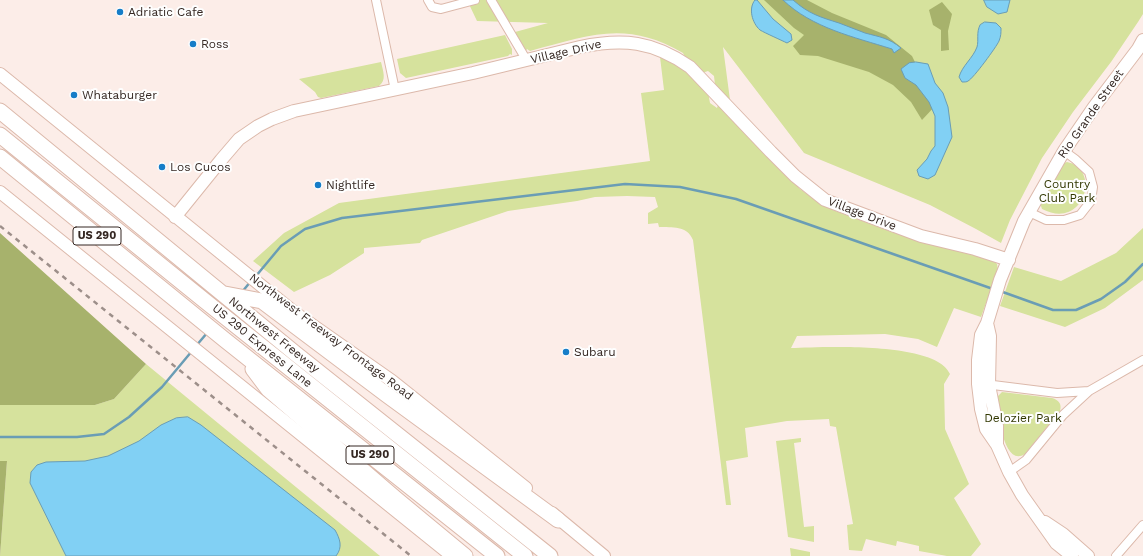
<!DOCTYPE html>
<html>
<head>
<meta charset="utf-8">
<style>
	body { margin:0 }
	canvas { display:block; background:#fcede8 }
</style>
</head>
<body>
<canvas width="1143" height="556"></canvas>
<script>
const context = document.querySelector('canvas').getContext('2d');
context.lineJoin = 'round';
function fill(path, color) { context.fillStyle = color; context.fill(path, 'evenodd'); }
function strokePath(path, color, width, dash) { context.strokeStyle = color; context.lineWidth = width; context.lineCap = dash ? 'butt' : 'round'; context.setLineDash(dash || []); context.stroke(path); }
function label(font, color, halo, rows, align = 'center') {
  context.font = font + ' "Work Sans",sans-serif'; context.lineWidth = 4; context.setLineDash([]); context.textBaseline = 'middle'; context.strokeStyle = halo; context.fillStyle = color; for (const [text, x, y, turn = 0] of rows) {
    context.save(); context.translate(x, y); context.rotate((+turn || 0) * Math.PI / 180); context.textAlign = isNaN(turn) ? turn : align; if (halo) context.strokeText(text, 0, 0); context.fillText(text, 0, 0); context.restore();
  }
}
fill(new Path2D(`
	M467 0H1143V14L1138 22 1111 62 1073 112 1042 158 1010 220 1001 243 976 229 930 205 804 153 723 47 730 100 715 85 714 76 708 71 705 72H702L685 57 683 53C626 20 590 35 530 51L527 49 526 51 515 32 548 23 477 21Z
	M505 35 512 49V55L510 54 508 56 406 78 400 73 397 59Z
	M660 57 675 64 690 75 708 92 710 103 717 108 718 105H721L800 189 817 201 833 210 900 235 959 250 993 260 997 264 998 270 981 317 954 308 937 347 918 339 885 334 797 336 791 348C823 347 936 341 950 374L944 384 945 429 969 484 954 498 981 544 971 556H947L919 551V546L897 541 896 546 866 539 862 551 849 550 847 525 853 524 836 427 830 426 829 419 787 421 745 428 748 457 726 461 731 505H726L693 240C687 225 672 228 659 227L658 223 648 224V213L658 207 655 197 627 196 595 197 577 201 508 211 422 240 420 243 364 248V253L330 275 294 292 253 261 284 233 339 203 650 161 641 93 664 90Z
	M381 62C383 71 387 80 379 86L321 98 318 97 315 92 299 79Z
	M1067 162C1102 169 1084 231 1042 209L1040 203 1062 164Z
	M1143 228V280L1105 308 1065 327 1000 306 1014 267 1061 281 1116 253Z
	M146 364 380 556H0L7 461H0V405H95L114 399Z
	M1002 392 1052 398C1059 400 1062 404 1060 411L1025 454C1003 468 998 411 996 398Z
	M801 438V442L794 443 804 527 814 526V542L788 537 776 441Z
	M790 548 810 552V556H791Z`), '#d6e29d');
fill(new Path2D(`
	M764 0H807L832 13 886 35 912 56 936 105 922 120 911 102 893 85 869 72 818 56 800 55 793 46 804 35 794 28Z
	M942 2 952 14 948 31 949 50 941 51V30L933 25 929 10Z
	M0 233 146 364 114 399 95 405H0Z
	M0 461H7L0 556Z`), '#a7b26c');
const water = new Path2D(`
	M755 0H757L773 19 791 34 792 40 787 43C781 40 765 33 760 30 752 23 748 8 755 0Z
	M783 0H793C809 14 820 17 839 23 848 26 856 30 865 33 880 37 889 38 901 48L894 53 892 49C854 37 812 28 783 0Z
	M984 0H1010L1007 12 998 14 987 7Z
	M985 22 996 23 1001 28C1001 33 1001 36 999 41 997 46 973 79 968 81 967 82 965 82 962 82L959 77C962 66 973 58 977 47 979 40 976 33 980 25Z
	M916 62 928 64 935 83 943 93 948 107 952 137 935 175 928 179 919 176 917 170 927 159 931 151 935 146V116L929 102 916 85 905 78 901 69 909 63Z
	M188 417 201 425 335 530C340 539 343 547 336 556H66L30 483 31 472 37 465 46 462 85 461 108 456 139 441 161 425 176 418Z`);
fill(water, '#81d0f4');
strokePath(water, '#6a9db5', 1);
strokePath(new Path2D(`
	M256 276 281 246 305 229 342 218 625 184 680 187 736 199 993 289
	M1000 291 1053 310H1076L1101 299 1125 282 1143 264
	M242 292 251 281
	M196 346 207 333
	M0 437H77L104 434 129 417 162 387 192 351`), '#6a9db5', 2.5);
const street = new Path2D(`
	M376 0 395 90
	M428 0 432 7 441 9 475 0
	M491 0 527 61
	M1029 212 1046 220H1064L1080 215 1091 201 1093 187 1089 172 1075 159 1064 151
	M985 384 1057 393 1089 391 1143 360
	M1009 472 1026 460 1063 415 1089 391
	M1116 556 1143 525`);
const secondary = new Path2D(`
	M0 74 295 313 392 381 526 488
	M0 192 452 556
	M175 217 221 160 239 139 258 126 272 119 294 111 473 73 580 47C623 38 653 41 690 67L771 152 795 176 825 200 921 236 975 249 1009 260
	M987 323 990 336 989 385 997 426V445
	M552 513 604 556
	M1045 522 1063 534 1088 556
	M1072 556 1056 543 1022 495 1009 472 997 445 986 429 981 409 978 384V360L981 335 987 323 1000 280 1024 221 1064 151 1094 107 1138 49 1143 40`);
const highway = new Path2D(`
	M0 111 296 354 550 556
	M0 135 205 301 525 556
	M0 157 225 340 497 556
	M225 294 262 301 387 395 558 520
	M253 369 268 389 396 499 465 556`);
strokePath(street, '#dcb9ab', 10);
strokePath(secondary, '#dcb9ab', 14);
strokePath(highway, '#dcb9ab', 17);
strokePath(street, '#fff', 8);
strokePath(secondary, '#fff', 12);
strokePath(highway, '#fff', 15);
strokePath(new Path2D(`
	M0 226 411 556`), '#9d8f8a', 2.5, [5, 5]);
for (const [x, y, r, color] of [
	[120,12,4,"#167dc8"],
	[193,44,4,"#167dc8"],
	[74,95,4,"#167dc8"],
	[162,167,4,"#167dc8"],
	[318,185,4,"#167dc8"],
	[566,352,4,"#167dc8"]
]) { const dot = new Path2D(); dot.arc(x, y, r, 0, 2 * Math.PI); context.fillStyle = color; context.fill(dot); strokePath(dot, '#fefefe', 1.5); }
for (const [x, y, w] of [
	[97,236,48],
	[370,455,48]
]) { const box = new Path2D(); box.roundRect(x - w / 2, y - 9, w, 18, 3); context.fillStyle = '#fefefe'; context.fill(box); strokePath(box, '#342722', 1); }
label('bold 11px', '#342722', null, [
	["US 290",97,236],
	["US 290",370,455]
]);
label('12px', '#342722', '#fefefe', [
	["Adriatic Cafe",128,12],
	["Ross",201,44],
	["Whataburger",82,95],
	["Los Cucos",170,167],
	["Nightlife",326,185],
	["Subaru",574,352]
], 'left');
label('12px', '#342722', '#fefefe', [
	["Village Drive",566,52,-13],
	["Rio Grande Street",1091,114,-55],
	["Village Drive",862,214,21],
	["Northwest Freeway",274,335,39],
	["Northwest Freeway Frontage Road",331,337,37],
	["US 290 Express Lane",262,346,39]
]);
label('12px', '#313700', '#fefefe', [
	["Country",1067,184],
	["Club Park",1067,198],
	["Delozier Park",1023,418]
]);
</script>
</body>
</html>
